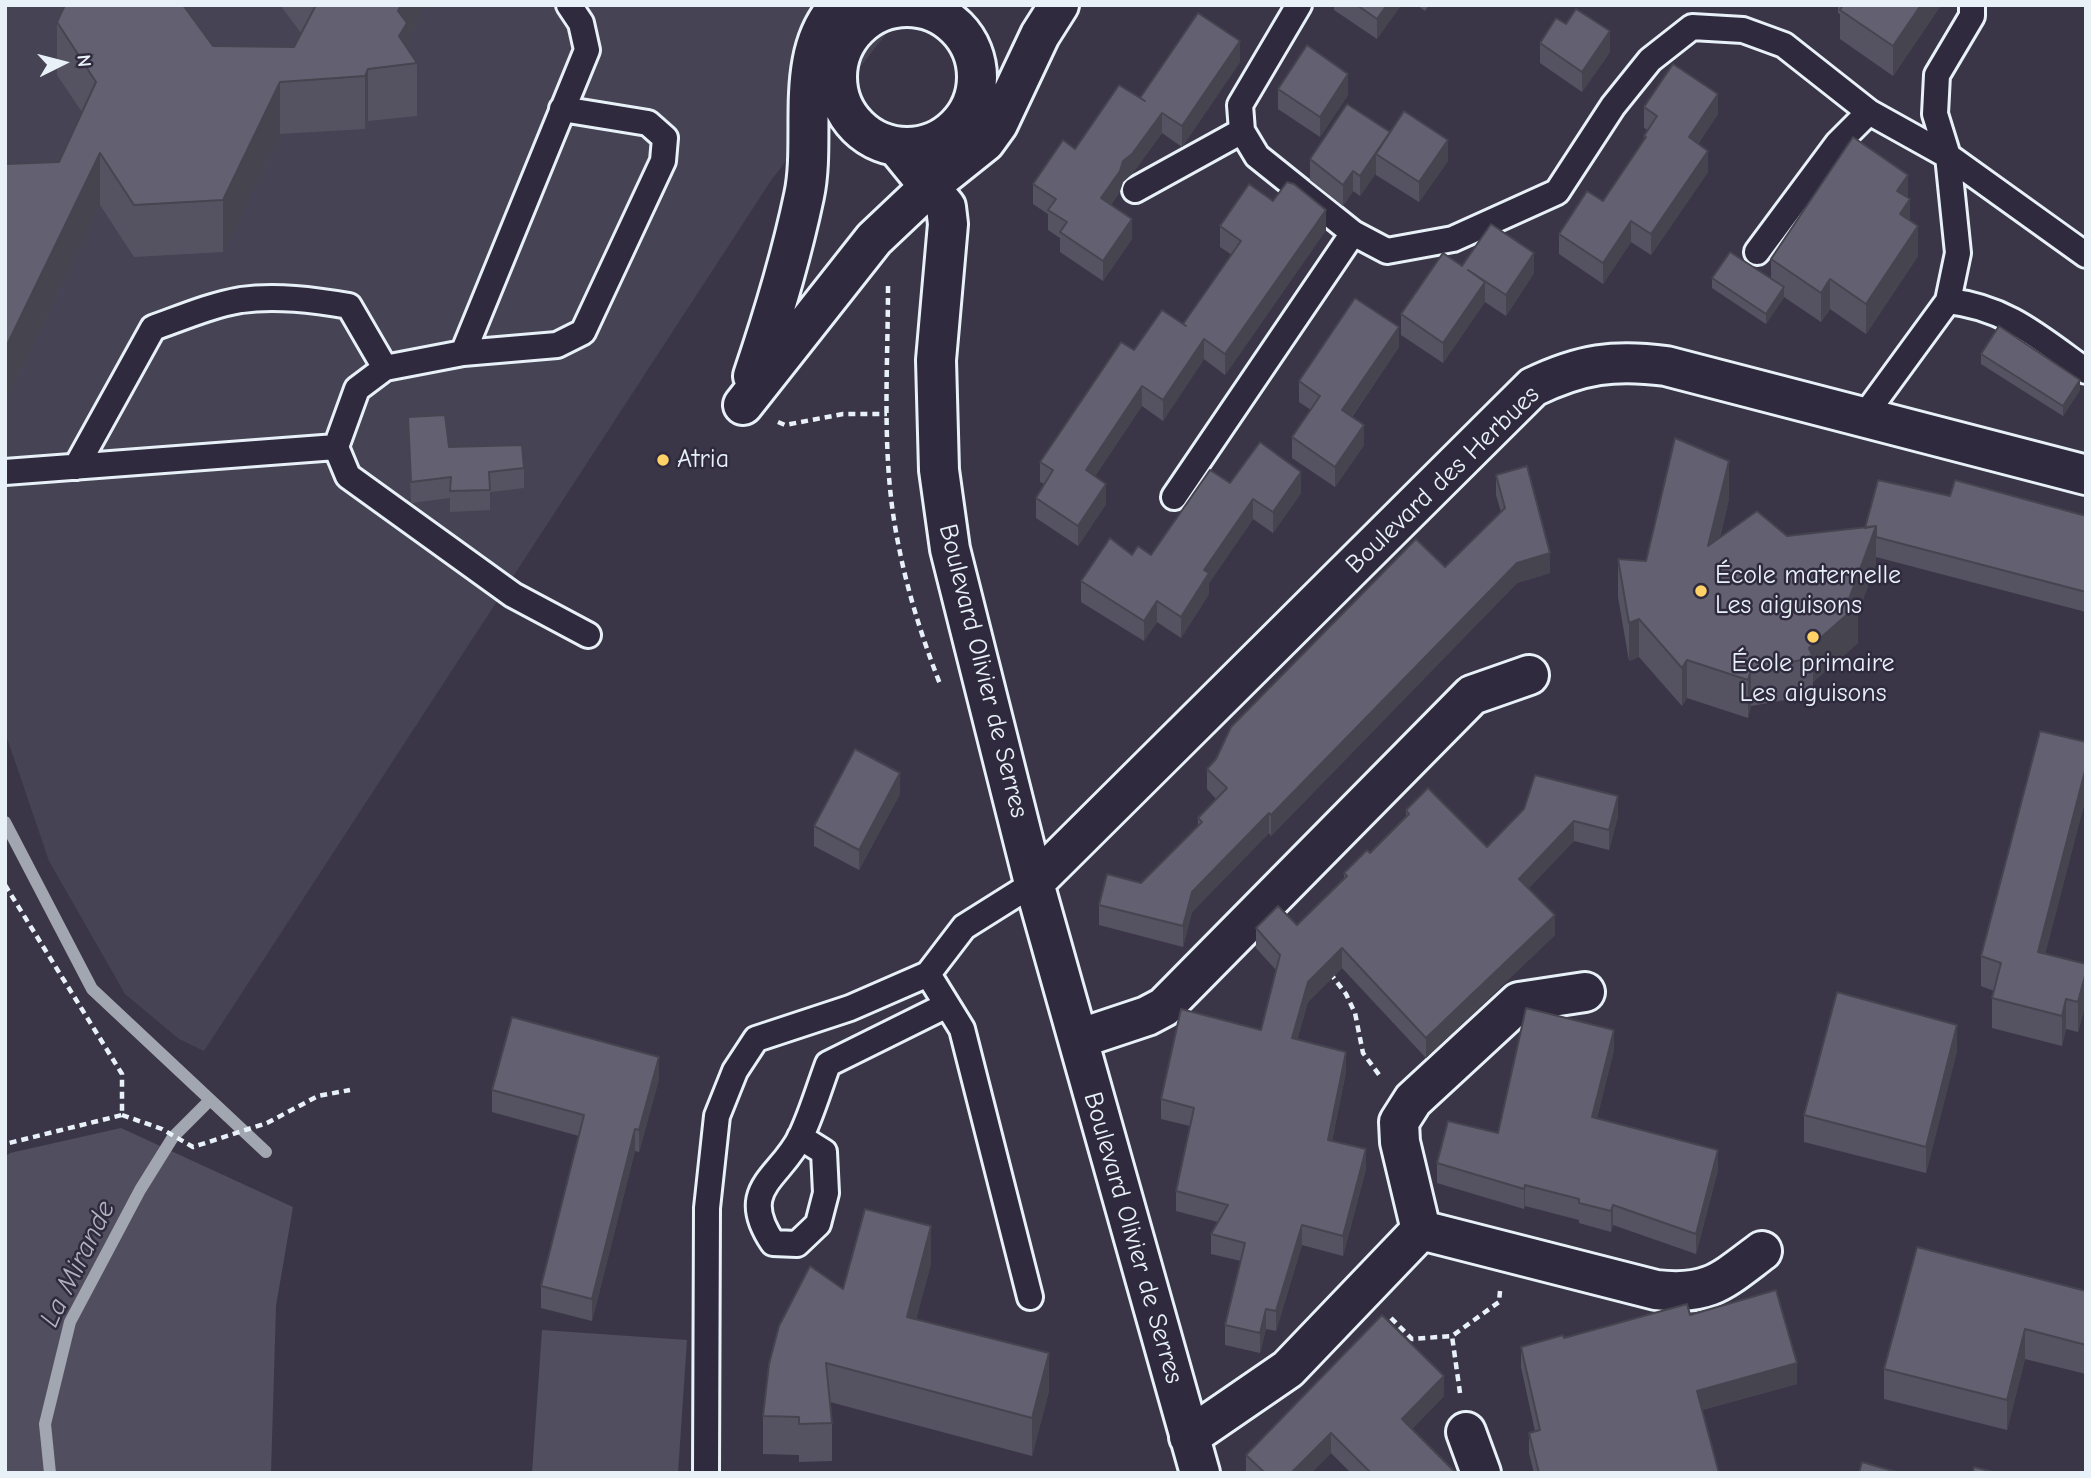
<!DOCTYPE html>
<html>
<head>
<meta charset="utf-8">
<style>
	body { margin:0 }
	#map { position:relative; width:2091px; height:1478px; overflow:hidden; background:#3a3648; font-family:"Comic Neue",sans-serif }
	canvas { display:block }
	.frame { position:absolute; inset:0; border:7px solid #e8f1f8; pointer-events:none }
	.north { position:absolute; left:28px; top:28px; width:70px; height:70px; -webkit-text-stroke:5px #2f2a3d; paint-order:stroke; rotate:84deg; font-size:19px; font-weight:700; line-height:28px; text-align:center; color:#e8f1f8 }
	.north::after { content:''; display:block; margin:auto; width:24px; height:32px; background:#e8f1f8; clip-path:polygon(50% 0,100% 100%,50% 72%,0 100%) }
</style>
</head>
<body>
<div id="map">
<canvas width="2091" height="1478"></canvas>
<div class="frame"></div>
<div class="north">N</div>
</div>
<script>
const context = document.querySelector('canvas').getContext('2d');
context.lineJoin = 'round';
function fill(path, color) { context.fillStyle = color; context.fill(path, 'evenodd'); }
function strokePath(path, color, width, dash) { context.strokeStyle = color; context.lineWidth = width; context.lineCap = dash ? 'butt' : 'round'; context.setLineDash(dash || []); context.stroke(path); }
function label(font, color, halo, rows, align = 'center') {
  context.font = font + ' "Comic Neue",sans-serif'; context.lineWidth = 5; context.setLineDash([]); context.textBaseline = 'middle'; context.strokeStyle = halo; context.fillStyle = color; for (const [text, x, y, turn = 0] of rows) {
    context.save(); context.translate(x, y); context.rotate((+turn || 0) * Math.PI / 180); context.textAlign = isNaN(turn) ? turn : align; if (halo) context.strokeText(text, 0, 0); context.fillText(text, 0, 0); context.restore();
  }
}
fill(new Path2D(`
	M5 5H909L772 179 204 1051 179 1039 125 994 49 861 5 732Z`), '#464354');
fill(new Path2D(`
	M121 1128 293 1207 276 1306 271 1473H5V1157L10 1153Z
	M542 1330 687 1340 678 1473H532Z`), '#504e5f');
strokePath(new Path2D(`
	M5 822 92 989 266 1152
	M50 1473 45 1424 70 1322 140 1190 173 1137 210 1100`), '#a2a6b1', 12);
const lane = new Path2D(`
	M1299 5 1240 105 1242 131 1257 156 1353 233 1387 251 1453 239 1557 192 1613 106 1650 60 1692 27 1743 30 1784 45 1869 112 1948 156 2086 255
	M562 109 648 123 665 138 663 161 583 332 557 345 463 353 385 368 357 389 336 447 348 476 513 595 588 635
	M1135 190 1242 131
	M1757 252 1838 143 1869 112
	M1948 301 1958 253 1948 156 1935 114 1937 75 1972 16V5
	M463 353 587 50 581 23 569 5
	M1864 416 1948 301C2006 307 2040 338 2086 371
	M76 467 153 328C181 318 211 305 241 300 276 295 314 300 349 306L385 368
	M5 472 336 447
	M1174 497 1353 233
	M928 974 962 1029 1030 1297
	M800 1137 824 1152 826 1193 818 1224 797 1244 773 1243C736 1188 780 1179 801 1136 812 1113 819 1088 828 1064L947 1005
	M706 1473 707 1208 717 1116 735 1071 756 1039 850 1008 928 974 964 927 1034 883`);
const street = new Path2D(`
	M837 77a70 70 0 1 1 140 0a70 70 0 1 1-140 0Z
	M897 147 946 207 948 224 936 360 939 470 950 549 1034 883 1200 1473
	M753 376C773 317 791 258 804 196 817 136 792 53 840 5
	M743 405 874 239 930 186 985 142 998 124 1040 35 1059 5
	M1034 883 1533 387C1581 364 1614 359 1666 366L2086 475
	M1078 1039 1147 1016 1164 1007 1472 695 1529 675
	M1421 1230 1400 1142 1399 1122 1413 1100 1519 1002 1585 992
	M1466 1432 1481 1473
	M1189 1437 1288 1369 1421 1230 1656 1290C1709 1296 1722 1281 1762 1251`);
strokePath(lane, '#e8f1f8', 30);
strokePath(street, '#e8f1f8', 44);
strokePath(new Path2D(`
	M888 286C888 363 882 444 894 520 903 577 919 630 940 684
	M778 422 785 425 843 414H887
	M5 885 122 1074V1115L5 1144
	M1330 973 1346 994 1355 1013 1363 1053 1380 1076
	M122 1115 162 1129 193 1147 267 1123 318 1096 350 1090
	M1391 1318 1412 1339 1452 1336
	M1460 1393 1452 1336 1499 1302 1500 1291`), '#e8f1f8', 4.5, [7, 5]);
strokePath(lane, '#2f2a3d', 24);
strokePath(street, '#2f2a3d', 38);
fill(new Path2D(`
	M280 5H422V10L407 44V47L417 63V116L368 121 365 129 280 134 223 252 134 257 100 205 5 402V164L59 162 82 112 57 75V22L213 46 294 47 301 33Z
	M1334 5H1401L1377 39 1334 10Z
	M1417 5H1429L1425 11Z
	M1838 5H1941L1893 76 1840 39V14L1838 13Z
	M1540 43 1610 52 1582 92 1540 63Z
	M1240 62 1182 147 1162 133 1132 174 1123 182 1120 191 1111 205 1132 239 1103 281 1060 252V238L1048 230V214L1033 204V184L1140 98Z
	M1278 89 1348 95 1320 137 1278 109Z
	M1644 107 1718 114 1698 144 1708 172 1651 255 1631 242 1603 284 1559 254V234L1603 201 1644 141V136L1648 130 1644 128Z
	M1390 132 1448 161 1419 202 1376 175V173L1360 196 1353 191 1343 206 1310 180V159Z
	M1908 198 1910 220 1918 256 1866 334 1830 309 1821 322 1784 297 1766 324 1712 288V278L1771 279V259Z
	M1273 201 1326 230 1225 375 1204 359 1163 421 1142 406 1095 476 1106 504 1078 546 1036 518V498L1044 484 1040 482V462L1134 350 1183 324 1232 255 1220 247V226Z
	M1462 266 1534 273 1506 316 1485 302 1443 363 1401 335V314Z
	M1399 347 1352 417 1364 445 1335 487 1292 458V437L1311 410 1299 402V381Z
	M1981 354 2080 390 2063 416 1981 364Z
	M408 417 449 447 524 468V488L490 492V510L450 512V498L411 503Z
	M1496 475 1550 573 1517 583 1271 836 1269 833 1192 912 1183 947 1099 925V905L1141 883 1198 826V818L1216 799 1207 789V769L1445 567 1501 512 1496 495Z
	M1230 483 1301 493 1273 533 1253 519 1209 583V594L1181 638 1157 622 1144 641 1081 602V581L1132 555H1151Z
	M1950 496 2086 516V612L1876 557V564L1858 613V643L1813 682V695L1751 706 1748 718 1687 698 1682 706 1639 657 1629 661 1618 597V559L1646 561 1729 499 1720 537 1787 536 1865 528Z
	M2086 742V797L2045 954 2086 964V1002L2078 1032 2066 1029 2062 1046 1992 1028V998L1994 991 1981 986V956Z
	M900 794 859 870 814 846V826Z
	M1524 809 1618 816 1609 850 1574 841 1528 888 1555 935 1426 1058 1342 968 1308 1002 1297 1040 1346 1072 1332 1141 1366 1169 1343 1256 1302 1245 1276 1331 1266 1329 1260 1353 1225 1345V1325L1241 1261 1211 1254V1234L1218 1222 1176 1211V1191L1190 1126 1161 1119V1099L1261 1030 1276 970 1256 948V928L1297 925 1344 879V873L1370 853 1406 816V810L1487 847Z
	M1614 1050 1597 1118 1718 1170 1696 1254 1613 1225 1611 1232 1579 1223V1220L1525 1206 1524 1209 1437 1183V1163L1498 1133Z
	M1957 1051 1926 1173 1804 1142V1115Z
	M659 1079 639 1152 635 1151 592 1321 541 1308V1286L579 1136 492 1112V1090Z
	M931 1264 916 1319 1049 1391 1032 1456 830 1402 832 1423V1461L799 1462V1455L763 1454V1416L843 1289Z
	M2086 1291V1374L2025 1359 2007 1430 1884 1399V1369Z
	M1690 1315 1797 1384 1702 1410 1719 1473H1534L1529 1453V1433L1535 1431 1521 1367V1347Z
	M1444 1396 1412 1429 1456 1473H1351L1331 1453 1311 1473H1246V1455Z`), '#555361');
fill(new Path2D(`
	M401 5H422V10L407 44V65H399L398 11Z
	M1387 5H1401L1377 39V19Z
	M1921 5H1941L1893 76V46Z
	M1610 31V52L1582 92V72Z
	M1240 41V62L1182 147V126Z
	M368 69V121L365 129V76Z
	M1348 74V95L1320 137V117Z
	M280 82V134L223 252V200Z
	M1718 94V114L1689 157V137Z
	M1162 113V133L1132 174 1123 182 1120 191 1101 219V198L1123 161Z
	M1390 132 1376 154V173L1360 196V176Z
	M1448 140V161L1419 202V182Z
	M1708 151V172L1651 255V234Z
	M100 153V205L5 402V349Z
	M1353 171V191L1343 206V185Z
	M1908 175V202L1910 199V229L1900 243 1897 191Z
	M1326 210V230L1225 375V354Z
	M1132 219V239L1103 281V261Z
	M1631 221V242L1603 284V263Z
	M1918 226V256L1866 334V304Z
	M1534 253V273L1506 316V295Z
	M1830 279V309L1821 322V293Z
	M1485 282V302L1443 363V343Z
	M1784 287V298L1766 324V314Z
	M1399 327V347L1342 431V410Z
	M1204 339V359L1163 421V400Z
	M2080 380V390L2063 416V406Z
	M1142 386V406L1086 490V470Z
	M1364 425V445L1335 487V467Z
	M1729 461V499L1708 583V546Z
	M1301 472V493L1273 533V512Z
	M1106 484V504L1078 546V526Z
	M1253 499V519L1209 583V594L1181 638V617L1204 570Z
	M1876 526V564L1858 613V643L1813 682V658L1809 648 1849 599Z
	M1550 553V573L1517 583 1271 836V815L1517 563Z
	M1157 601V622L1144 641V621Z
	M1639 619V657L1629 661V623Z
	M1687 660V698L1682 706V668Z
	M1751 669V706L1748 718V680Z
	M2086 767V797L2038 981V952Z
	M900 773V794L859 870V850Z
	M1618 796V816L1609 850V830Z
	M1269 813V833L1192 912 1183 947V926L1192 892Z
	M1574 821V841L1519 899V879Z
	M1555 915V935L1426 1058V1038Z
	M1342 948V968L1308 1002 1292 1058V1038L1308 982Z
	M2086 972V1002L2078 1032V1002Z
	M2066 999V1029L2062 1046V1016Z
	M1957 1025V1051L1926 1173V1147Z
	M1614 1030V1050L1592 1138V1117Z
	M1346 1052V1072L1328 1160V1140Z
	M659 1057V1079L639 1152V1130Z
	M635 1129V1151L592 1321V1299Z
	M1366 1149V1169L1343 1256V1236Z
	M1718 1150V1170L1696 1254V1234Z
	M1525 1185V1206L1524 1209V1189Z
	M1613 1205V1225L1611 1232V1211Z
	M1302 1225V1245L1276 1331V1311Z
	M931 1226V1264L907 1355V1317Z
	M1266 1309V1329L1260 1353V1333Z
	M2025 1329V1359L2007 1430V1400Z
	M1049 1353V1391L1032 1456V1418Z
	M1797 1363V1384L1697 1411V1391Z
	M1444 1376V1396L1402 1439V1419Z
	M1331 1433V1453L1311 1473H1291Z`), '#45444f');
const building = new Path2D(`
	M65 5H183L213 46 294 47 316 5H401L398 11 407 23 399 36 417 63 368 69 365 76 280 82 223 200 134 205 100 153 5 349V164L59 162 96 82 57 22Z
	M1357 5H1387L1377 19Z
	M1843 5H1921L1893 46 1840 10Z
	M1576 9 1610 31 1582 72 1540 43 1556 18 1566 24Z
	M1198 13 1240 41 1182 126 1162 113 1132 154 1123 161 1120 171 1101 198 1132 219 1103 261 1060 232 1067 222 1048 210 1056 199 1033 184 1063 140 1075 149 1119 85 1145 101 1140 98Z
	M1307 45 1348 74 1320 117 1278 89Z
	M1673 64 1718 94 1689 137 1708 151 1651 234 1631 221 1603 263 1559 234 1587 191 1603 201 1646 137 1644 136 1657 116 1644 107Z
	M1347 104 1390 132 1360 176 1353 171 1343 185 1310 159Z
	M1404 111 1448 140 1419 182 1376 154Z
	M1853 137 1908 175 1897 191 1910 199 1900 214 1918 226 1866 304 1830 279 1821 293 1771 259Z
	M1287 182 1294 184 1326 210 1225 354 1204 339 1163 400 1142 386 1086 470 1106 484 1078 526 1036 498 1053 470 1040 462 1121 342 1134 350 1162 310 1186 326 1183 324 1241 241 1220 226 1249 184 1273 201Z
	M1491 224 1534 253 1506 295 1468 270 1485 282 1443 343 1401 314 1443 253 1462 266Z
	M1730 252 1784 287 1766 314 1712 278Z
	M1355 298 1399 327 1342 410 1364 425 1335 467 1292 437 1320 396 1299 381Z
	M1999 326 2080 380 2063 406 1981 354Z
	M445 415 449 447 522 445 524 468 489 472 490 490 450 491 451 477 411 482 408 417Z
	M1675 438 1729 461 1708 546 1757 511 1787 536 1876 526 1849 599 1858 605 1809 648 1813 658 1751 669 1748 680 1687 660 1682 668 1639 619 1629 623 1618 559 1646 561Z
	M1260 442 1301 472 1273 512 1253 499 1204 570 1209 573 1181 617 1157 601 1144 621 1081 581 1110 538 1132 555 1138 546 1151 555 1210 470 1230 483Z
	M1527 466 1550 553 1517 563 1271 815 1269 813 1192 892 1183 926 1099 905 1107 874 1141 883 1202 822 1198 818 1227 788 1207 769 1216 759 1231 727 1416 539 1445 567 1505 508 1496 475Z
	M1878 480 1950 496 1955 480 2086 516V592L1876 537V526L1865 528Z
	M2040 731 2086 742V767L2038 952 2086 964V972L2078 1002 2066 999 2062 1016 1992 998 2001 963 1981 956Z
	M855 749 900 773 859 850 814 826Z
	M1535 775 1618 796 1609 830 1574 821 1519 879 1555 915 1426 1038 1342 948 1308 982 1292 1038 1346 1052 1328 1140 1366 1149 1343 1236 1302 1225 1276 1311 1266 1309 1260 1333 1225 1325 1245 1243 1211 1234 1228 1205 1176 1191 1194 1108 1161 1099 1181 1009 1261 1030 1280 955 1256 928 1278 906 1297 925 1347 876 1344 873 1367 850 1370 853 1409 814 1406 810 1428 788 1487 847 1524 809Z
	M1837 992 1957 1025 1926 1147 1804 1115Z
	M1526 1008 1614 1030 1592 1117 1718 1150 1696 1234 1613 1205 1611 1211 1579 1203V1199L1525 1185 1524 1189 1437 1163 1448 1121 1498 1133Z
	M512 1017 659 1057 639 1130 635 1129 592 1299 541 1286 584 1115 492 1090Z
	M865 1209 931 1226 907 1317 1049 1353 1032 1418 826 1363 832 1423 799 1424V1417L763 1416 769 1364 779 1326 810 1266 843 1289Z
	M1917 1247 2086 1291V1345L2025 1329 2007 1400 1884 1369Z
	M1776 1290 1797 1363 1697 1391 1719 1473H1539L1529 1433 1540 1430 1521 1347 1563 1335 1564 1338 1687 1304 1690 1315Z
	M1382 1315 1444 1376 1402 1419 1456 1473H1371L1331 1433 1291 1473H1265L1246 1455Z
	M1862 1462 1900 1473H1859Z
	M1974 1467 1997 1473H1973Z`);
fill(building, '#636171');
strokePath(building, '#45444f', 2);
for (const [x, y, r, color] of [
	[663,460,7,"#ffd166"],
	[1701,591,7,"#ffd166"],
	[1813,637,7,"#ffd166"]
]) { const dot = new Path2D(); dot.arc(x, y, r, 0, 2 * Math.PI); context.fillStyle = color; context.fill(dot); strokePath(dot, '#2f2a3d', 2.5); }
label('26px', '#e8f1f8', '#2f2a3d', [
	["Atria",677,460],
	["École maternelle",1715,576],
	["Les aiguisons",1715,606],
	["École primaire",1813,664,"center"],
	["Les aiguisons",1813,694,"center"]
], 'left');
label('26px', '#e8f1f8', '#2f2a3d', [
	["Boulevard des Herbues",1443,480,-44],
	["Boulevard Olivier de Serres",983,671,76],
	["Boulevard Olivier de Serres",1133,1238,74]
]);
label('italic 28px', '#aeb2bd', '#2f2a3d', [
	["La Mirande",78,1264,-64]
]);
</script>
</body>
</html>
